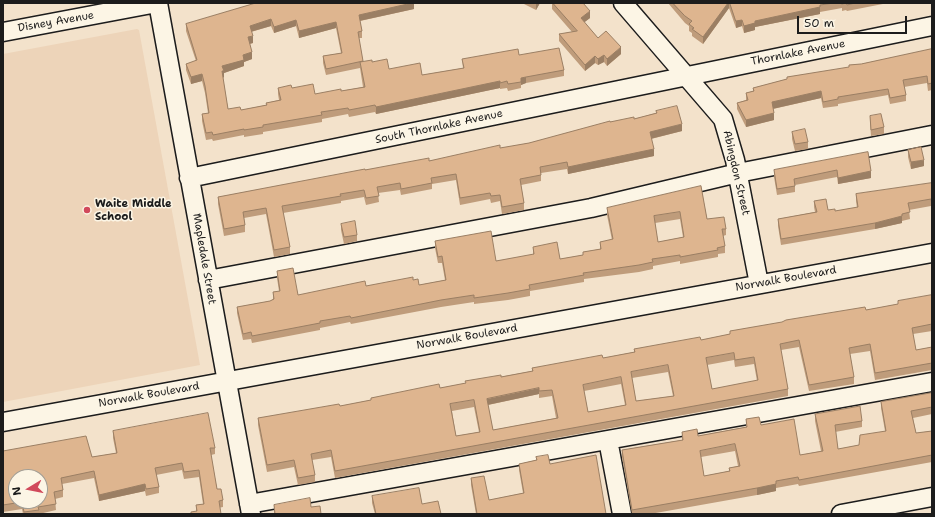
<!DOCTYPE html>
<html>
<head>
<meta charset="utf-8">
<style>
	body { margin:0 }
	#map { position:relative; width:935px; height:517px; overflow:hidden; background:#f3e2cb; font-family:"Shantell Sans",sans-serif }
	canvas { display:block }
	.frame { position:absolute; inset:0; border:4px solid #1c1c1c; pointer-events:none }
	.north { position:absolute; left:8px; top:469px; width:40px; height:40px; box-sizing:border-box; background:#fcf5e5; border:1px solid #a29e95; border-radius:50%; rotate:260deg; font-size:11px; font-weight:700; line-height:16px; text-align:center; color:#1c1c1c }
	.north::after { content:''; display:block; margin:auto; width:14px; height:18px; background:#d1495b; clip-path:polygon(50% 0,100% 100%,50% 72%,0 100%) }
	.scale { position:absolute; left:797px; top:16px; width:110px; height:18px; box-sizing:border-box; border:2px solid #1c1c1c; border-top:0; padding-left:5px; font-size:12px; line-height:14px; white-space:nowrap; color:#1c1c1c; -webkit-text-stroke:3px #fcf5e5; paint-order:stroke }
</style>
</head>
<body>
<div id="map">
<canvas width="935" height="517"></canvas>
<div class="frame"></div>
<div class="north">N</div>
<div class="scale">50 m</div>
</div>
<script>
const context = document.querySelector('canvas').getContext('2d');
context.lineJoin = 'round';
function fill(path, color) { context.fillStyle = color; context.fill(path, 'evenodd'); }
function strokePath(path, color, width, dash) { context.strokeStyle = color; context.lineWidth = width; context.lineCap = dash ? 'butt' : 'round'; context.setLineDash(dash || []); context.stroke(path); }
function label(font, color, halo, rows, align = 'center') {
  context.font = font + ' "Shantell Sans",sans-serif'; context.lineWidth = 3; context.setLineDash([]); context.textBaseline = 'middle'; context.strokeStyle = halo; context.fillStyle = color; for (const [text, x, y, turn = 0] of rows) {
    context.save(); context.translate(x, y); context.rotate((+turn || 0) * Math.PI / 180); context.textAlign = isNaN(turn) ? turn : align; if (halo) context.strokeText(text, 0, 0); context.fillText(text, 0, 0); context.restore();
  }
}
fill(new Path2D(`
	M137 29 139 30 200 365 3 402V54Z`), '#edd4b9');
const minor = new Path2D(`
	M158 3 251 514
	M623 3 723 119 735 160 759 284
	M3 32 157 3
	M189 178 932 26
	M208 280 591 208 738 173 932 135
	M3 422 932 253
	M608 440 622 514
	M249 504 932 382
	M841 514 932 497`);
strokePath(minor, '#1c1c1c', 21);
strokePath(minor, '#fcf5e5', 18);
fill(new Path2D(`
	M256 3H420L414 4V9L360 21 362 31V38H359L363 62H372L389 69 422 75 463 68 462 59 519 55 564 70V76L526 83 521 85V88L508 91 507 88 500 89V88L376 114 375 112 349 117 348 114 322 119V122L263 132V134L244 137V135L213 141 212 139 206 140 202 121V114L208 113 205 93 202 81 191 84 186 70V64L196 61 186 31V24ZM271 26 274 33 296 26 299 38 336 28 341 53 323 56V63L326 75 360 68 363 87 341 91 315 94 292 88H278V94L279 100 266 103V105L241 110 228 109 223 78 224 77V73L244 66V62L252 59 250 44 253 43 251 32Z
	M522 3H540L536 10Z
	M552 3H583L590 18 584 22 598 38 621 54 607 66 604 62 598 65 595 63 585 71 559 41V34L572 32 552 9Z
	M668 3H888L847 11 846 10 842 11V8L820 12V14L755 27V30L744 33 742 26 736 28 729 8 703 44 692 36V33L689 31V26L685 23Z
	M932 49V90L928 91 927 83 904 87 906 95V101L890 104 888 95 838 104V106L823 108 821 98 773 109 774 120 746 127 737 109V103L746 100V93L753 91V88L787 79V77L849 68V65L861 64Z
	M656 111 682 131 651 139 654 156 568 174 567 169 541 173V181L521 185 524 203V210L502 214 500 201 491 203 490 199 460 205 456 180 432 184V189L401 195 400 190 378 193 379 202 366 205 364 197 341 201V203L283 213 290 247V254L274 257 266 214 244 218 245 225V232L224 236 218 204V197L365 170 429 161 529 143 610 122 634 119 656 113Z
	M870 116 884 127V134L871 136 870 123Z
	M792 132 808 142V149L795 151 792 139Z
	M908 150 924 166 911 169 908 157Z
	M868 152 871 178 838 184 837 177 795 185V192L777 195 774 177V170Z
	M932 183V211L931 206 909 210 910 219 902 221V223L875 229 781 245 778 226V219L815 212 814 207V201L828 210 835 211 857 208 856 201V194Z
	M701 186 707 219 726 229V235L723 236 725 246V253L718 254V257L680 264V261L653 266V269L639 272 584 279V282L530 291V296L508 300 474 304V302L441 307 351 324 350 322 320 328V330L252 343 251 339 243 340 237 313V307L270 301 273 299V292L279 291 277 278V271L298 295 413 280 419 285 445 280 442 263H438L435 248V241L496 261 533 255V247L560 259 583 255V252L600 249V242L612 240 607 215V208ZM680 219 683 237 658 242 655 223Z
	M341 224 357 235V241L344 244 341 230Z
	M932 295V331L913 334 916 350 932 347V370L875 380 870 351 850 354 854 377V384L809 391 799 347 781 350 788 389V396L335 478 331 457 312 460 315 475V482L298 485 294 467 267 472 258 425V418L340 406 371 400V398L440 388 532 371V368L603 358 634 352V349L701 340 730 334V331L866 310 898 304V301ZM734 360 735 367 754 364 757 381 712 389 707 365ZM668 372 673 396 636 401 632 378ZM621 384 625 405 588 412 584 391ZM539 394V398L552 396 556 418 493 430 488 405ZM474 407 479 432 456 436 452 411Z
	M932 393V414L913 418 916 433 932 431V462L799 486 798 484 776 488V491L757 495 650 514H632L622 457V450L682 440V432L698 436 746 427V419L761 425 800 455 821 451 815 421V414L862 421V427L835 432 838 449 859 445 885 431 881 408V402ZM735 451 738 466 729 468V471L704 476 701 457Z
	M113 431 215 448V454L211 455 217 489 223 500V507L196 512V505L203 504 199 477 184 479 182 470 156 475 159 487V493L146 496 145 491 99 501 94 478 62 484 63 490V497L55 499 56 510 39 514H23L22 509 3 512V451L92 457 116 453 113 438Z
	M536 457 550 464 606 514H476L471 485V478L489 500 523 493 519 470V464L536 460Z
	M372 496 422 504 441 514H375L372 503Z
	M274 505 311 507 321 514H274Z`), '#bf9c7b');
fill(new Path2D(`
	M412 3H414V9L359 21V15Z
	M536 3H540L536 10Z
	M728 3H729V8L703 44V37Z
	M820 7V14L755 27V30L744 33V26L755 21Z
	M590 11V18L581 25V18Z
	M271 19V26L250 32V26Z
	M296 20V26L274 33V27Z
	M742 20V26L736 28V21Z
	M336 22V28L299 38V31Z
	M253 36V43L248 44V37Z
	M621 47V54L607 66V59Z
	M252 52V59L244 62V66L224 73V77L222 78V66L243 55Z
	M604 55V62L598 65V59Z
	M595 56V63L585 71V65Z
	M202 74V81L191 84V77Z
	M526 77V83L521 85V78Z
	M500 81V88L376 114V107Z
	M821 91V98L772 109V102Z
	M774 113V120L746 127V120Z
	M682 124V131L650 139V132Z
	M654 149V156L568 174V167Z
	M924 160V166L911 169V162Z
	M871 171V178L838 184V178Z
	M902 216V223L875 229V223Z
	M539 388V394L487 405V399Z
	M145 484V491L99 501V495Z
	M776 484V491L757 495V488Z`), '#9b7f64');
const building = new Path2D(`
	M256 3H412L359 15 362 31 358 32 363 61 326 69 323 56 342 53 336 22 299 31 296 20 274 27 271 19 250 26 253 36 248 37 252 52 243 55 244 60 222 66 224 71H222L228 109 240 107 241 110 267 105 266 103 281 100 278 88 291 85 292 88 313 84 315 94 341 89V91L365 87 360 62 372 60V62L387 59 389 69 420 63 422 75 464 68 462 59 518 49 519 55 559 48 564 70 526 77 521 78V82L508 84 507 81 500 83V81L376 107 375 105 349 110 348 108 321 112 322 115 263 125V127L244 130V129L213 135 212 132 206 133 202 114 209 113 205 86 202 74 191 77 186 64 197 60 186 24Z
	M553 3H583L590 11 581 18 598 38 606 31 621 47 607 59 604 55 598 59 595 56 585 65 559 34 577 31Z
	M673 3H728L703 37 692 29 694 28 689 24 692 21 685 16Z
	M730 3H834L820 5V7L755 21V23L744 26 742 20 736 21Z
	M842 3H855L847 5 846 3 842 4Z
	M932 49V83L928 84 927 76 903 80 906 95 890 98 888 89 838 97V99L823 102 821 91 772 102 774 113 746 120 737 103 748 100 746 93 754 91 753 88 787 79V77L849 67V65L861 64Z
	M677 106 682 124 650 132 654 149 568 167 567 162 540 167 541 175 520 179 524 203 502 207 500 195 491 196 490 193 460 198 456 174 431 178 432 183 401 189 400 183 377 187 379 196 366 198 364 190 340 194 341 196 282 206 290 247 274 250 266 208 243 212 245 225 224 229 218 197 365 169V170L429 158V161L500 145V148L529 143 610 121V122L634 117V119L657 113 656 111Z
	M881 114 884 127 871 130 870 116Z
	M805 129 808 142 795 144 792 132Z
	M921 147 924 160 911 162 908 150Z
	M868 152 871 171 838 178 837 170 794 179 795 186 777 189 774 170Z
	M932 183V205L931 199 908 203 910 212 902 214V216L875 223 781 239 778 219 817 212 814 201 826 199 828 210 835 209V211L858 207 856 194Z
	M701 186 707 219 724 217 726 229H722L725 246 717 248 718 250 680 257V255L652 259 653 262 639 265 583 273 584 275 529 285 530 289 508 293 474 298V295L441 300 351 318 350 316 320 321V323L252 336 251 332 243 334 237 307 270 301 274 299 273 292 280 291 277 271 293 268 298 295 365 281 366 286 413 277V280L418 279 419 285 446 280 442 256 438 257 435 241 491 231 496 261 534 254 533 247 557 242 560 259 583 255V252L601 249 600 242 613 239 607 208ZM680 212 684 237 658 242 654 216Z
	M355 221 357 235 344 237 341 224Z
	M932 295V324L912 328 916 350 932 347V363L875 373 870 344 849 348 854 377 809 385 799 340 780 344 788 389 335 471 331 450 311 454 315 475 298 478 294 460 267 465 258 418 339 404 340 406 371 400V398L439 384 440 388 466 383 465 381 501 375V377L533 371 532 368 602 355 603 358 635 352 634 349 700 337 701 340 730 334V331L782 322 786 320 865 307 866 310 898 304V301ZM734 353 735 360 754 357 758 380 712 389 706 358ZM668 365 674 396 636 401 631 372ZM621 377 626 405 588 412 583 385ZM539 388V391L552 390 558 418 493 430 487 399ZM474 400 480 432 456 436 450 404Z
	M932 393V407L911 411 916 433 932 431V455L799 480 798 477 776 481V484L757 488 632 510 622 450 683 440 682 432 697 429 698 436 747 427 746 419 759 417 761 425 794 419 800 455 823 451 815 414 860 406 862 421 835 425 838 449 859 445 860 435 886 431 881 402ZM735 444 740 466 729 468 730 471 704 476 700 451Z
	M208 413 215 448H210L217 489H221L223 500 219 501 221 514H191V512L197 511 196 505 204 504 199 470 184 472 182 463 155 468 159 487 146 489 145 484 99 495 94 471 61 478 63 490 54 492 56 504 38 507 39 510 24 512 22 502 3 505V451L86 436 92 457 117 453 113 431ZM16 477H40V501H16Z
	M548 455 550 464 596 455 606 514H477L471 478 484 476 489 500 524 493 519 464 537 460 536 457Z
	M419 488 422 504 438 501 441 514H376L372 496Z
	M310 498 311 507 320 506 321 514H275L274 505Z`);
fill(building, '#deb58f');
strokePath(building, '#9b7f64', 1);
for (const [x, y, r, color] of [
	[87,210,4,"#d1495b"]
]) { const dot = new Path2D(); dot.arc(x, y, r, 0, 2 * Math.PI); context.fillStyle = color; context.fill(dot); strokePath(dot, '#fcf5e5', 1.5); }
label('11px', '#1c1c1c', '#fcf5e5', [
	["Disney Avenue",56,22,-10],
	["Thornlake Avenue",798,53,-11],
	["South Thornlake Avenue",439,127,-12],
	["Abingdon Street",736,173,77],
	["Mapledale Street",204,259,80],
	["Norwalk Boulevard",786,279,-10],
	["Norwalk Boulevard",467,337,-10],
	["Norwalk Boulevard",149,395,-10]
]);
label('bold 11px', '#1c1c1c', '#fcf5e5', [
	["Waite Middle",95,204],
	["School",95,217]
], 'left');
</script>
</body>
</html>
